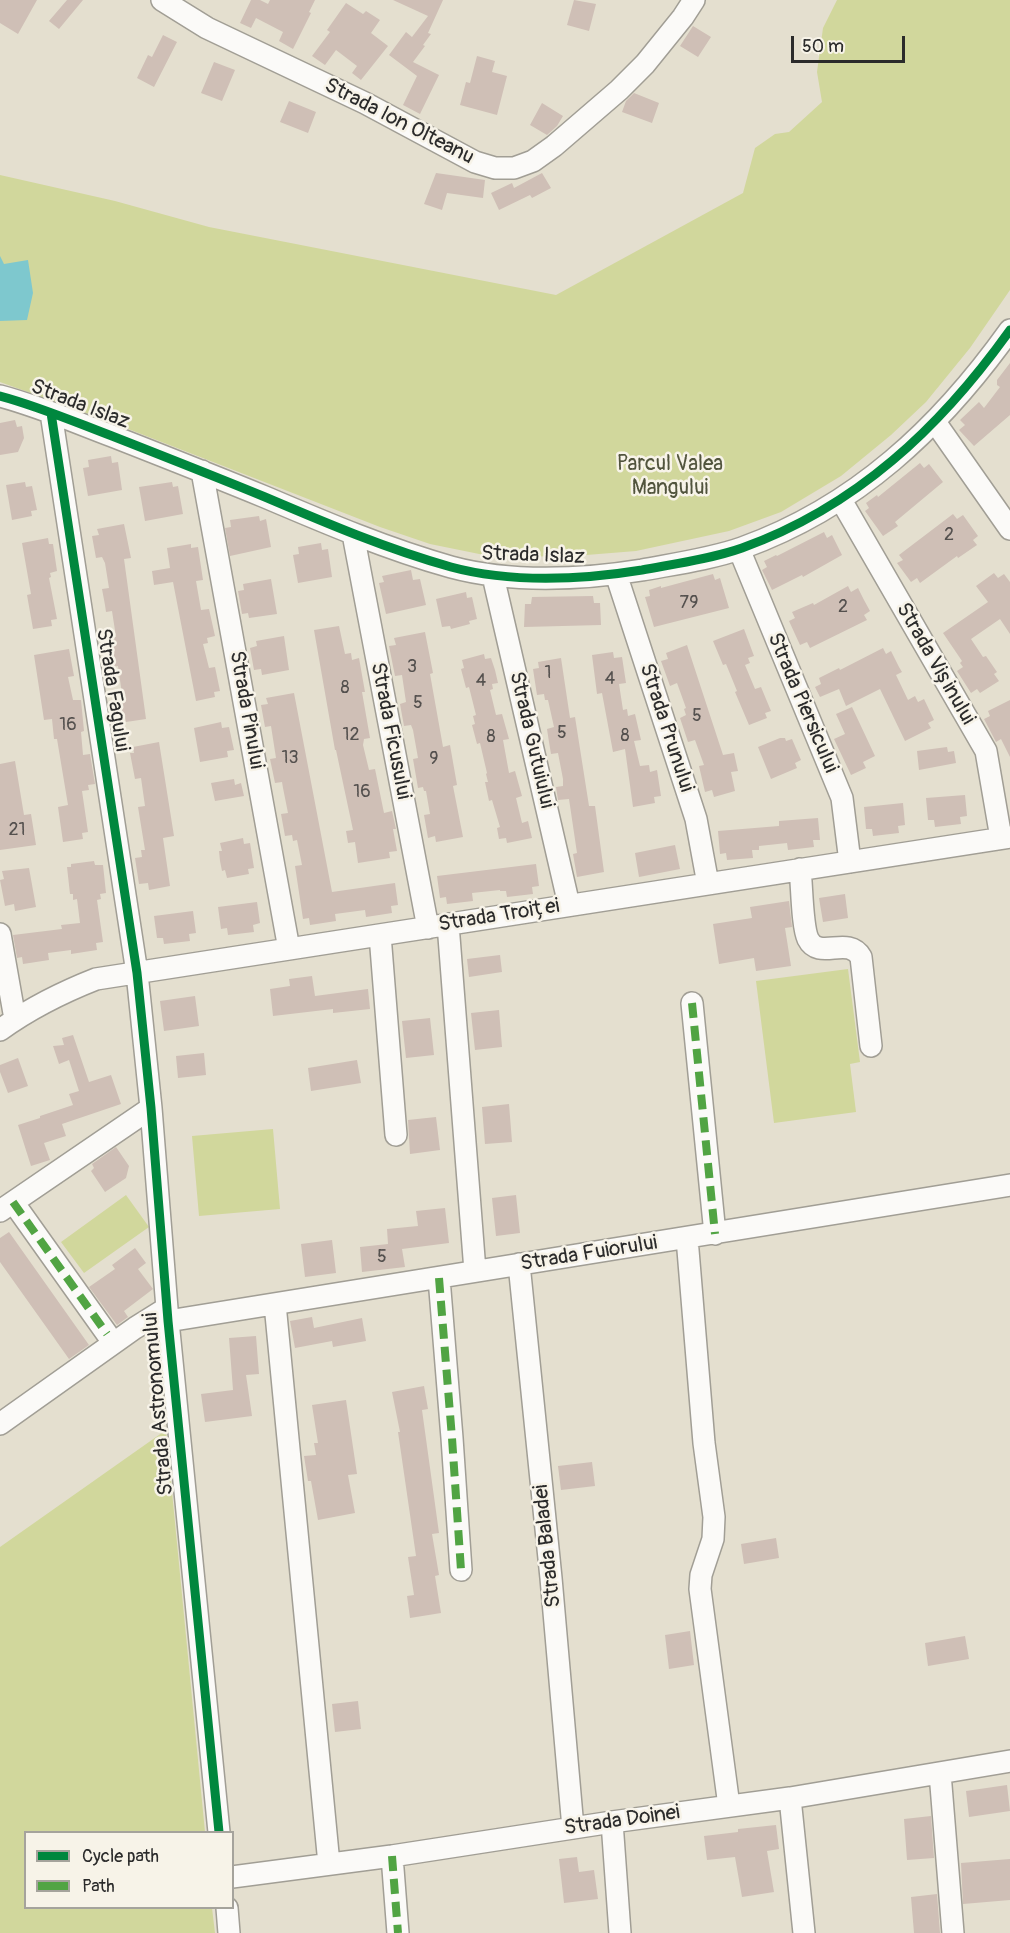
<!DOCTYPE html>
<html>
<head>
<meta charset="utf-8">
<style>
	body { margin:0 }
	#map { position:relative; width:1010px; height:1933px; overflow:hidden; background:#e4dfcf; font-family:Pangolin,sans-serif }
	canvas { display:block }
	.legend { position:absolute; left:24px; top:1831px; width:210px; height:78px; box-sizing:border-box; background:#f7f3e8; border:2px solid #a5a39c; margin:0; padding:8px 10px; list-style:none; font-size:18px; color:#2b2b2b }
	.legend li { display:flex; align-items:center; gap:12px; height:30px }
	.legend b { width:30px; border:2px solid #a5a39c }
	.scale { position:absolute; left:791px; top:36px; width:114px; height:27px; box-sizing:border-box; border:3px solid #2b2b2b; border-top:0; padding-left:8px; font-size:18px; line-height:21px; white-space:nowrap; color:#2b2b2b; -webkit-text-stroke:4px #f7f3e8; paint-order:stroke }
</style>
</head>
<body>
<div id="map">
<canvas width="1010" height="1933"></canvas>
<ul class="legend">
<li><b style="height:8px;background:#00873e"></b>Cycle path</li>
<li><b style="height:8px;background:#51a443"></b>Path</li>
</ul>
<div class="scale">50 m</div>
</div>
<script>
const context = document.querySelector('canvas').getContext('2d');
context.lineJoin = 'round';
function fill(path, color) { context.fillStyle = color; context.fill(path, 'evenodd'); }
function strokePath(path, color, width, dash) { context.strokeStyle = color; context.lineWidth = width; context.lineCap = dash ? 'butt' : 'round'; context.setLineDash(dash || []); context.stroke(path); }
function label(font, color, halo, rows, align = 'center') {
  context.font = font + ' Pangolin,sans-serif'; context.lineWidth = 5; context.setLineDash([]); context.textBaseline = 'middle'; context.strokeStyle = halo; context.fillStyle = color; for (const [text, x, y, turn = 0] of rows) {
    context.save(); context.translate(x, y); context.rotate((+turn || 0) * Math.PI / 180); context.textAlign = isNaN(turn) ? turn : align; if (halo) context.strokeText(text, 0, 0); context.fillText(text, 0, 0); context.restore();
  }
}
fill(new Path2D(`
	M837 0H1010V290L970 348 926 402 891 435 841 476 781 512 729 531 636 551 574 556 494 557 430 544 380 527 100 418 0 382V175L115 201 209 227 556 295 743 193 755 148 775 134 789 132 822 102 817 72 823 28Z
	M848 969 860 1062 850 1064 856 1112 774 1123 756 981Z
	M273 1129 280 1209 199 1216 192 1136Z
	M126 1195 149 1227 84 1273 61 1242Z
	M166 1430 205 1832H26V1908H212L215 1933H0V1547Z`), '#d1d79c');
fill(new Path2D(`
	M0 256 4 264 28 260 33 293 27 320 0 321Z`), '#7ec8ce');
fill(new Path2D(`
	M0 0H37L18 34 0 23Z
	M67 0H83L59 29 49 21Z
	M251 0H260L268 4 270 0H315L309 12 311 13 293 49 279 41 283 32 256 18 251 28 240 23Z
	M393 0H443L428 33 431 34 423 45 425 46 413 62 439 75 420 114 403 105 417 76 389 55 406 32 412 37 428 16Z
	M574 0 596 4 589 31 567 25Z
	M346 3 363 14 366 11 380 20 371 33 388 46 361 80 352 73 357 66 336 50 325 65 312 56 330 32 327 30Z
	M693 26 711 37 698 57 680 46Z
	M163 35 177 42 154 87 137 78 148 55 152 57Z
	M477 56 495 61 492 72 507 76 497 115 460 105 466 82 470 83Z
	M214 62 235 70 222 101 201 93Z
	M634 93 659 103 652 123 622 112 626 101Z
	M289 101 316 112 308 133 280 122Z
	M542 103 563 116 557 126 547 135 530 125Z
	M436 173 485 180 483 198 447 193 442 210 424 204Z
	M542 173 551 188 532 198 530 195 499 210 491 193 512 183 514 188Z
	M1010 363V415L974 446 959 430 965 425 960 420 979 402 984 408 1000 387 997 385V380Z
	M15 420 17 427 22 426 24 438 18 452 0 455V423Z
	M111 456 112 463 118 462 122 490 88 496 83 468 89 467 88 460Z
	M920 463 924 468 929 464 943 482 895 522 898 526 883 536 865 511 869 508 866 503 877 495 878 497Z
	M25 482 26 487 32 486 37 510 31 511 32 516 12 520 6 485Z
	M172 482 173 487 178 486 183 514 145 521 139 487Z
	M953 514 957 519 963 515 978 536 973 540 977 545 958 558 957 556 920 583 917 578 911 582 897 563 903 560 899 555Z
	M259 516 260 521 266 519 271 547 230 556 225 528 231 527 230 520Z
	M124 524 131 558 124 559 146 719 126 722 125 717 119 718 116 694H122L118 666 112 667 108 644 115 643 114 637H116L112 611 106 612 105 605 102 589 109 588 105 563 102 557 96 558 92 536 99 535 97 529Z
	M824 532 827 538 832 535 842 555 803 577 802 575 772 590 762 570 767 567 764 561 776 555 777 556Z
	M48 538 49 544H53L57 571 50 573 51 577 49 578 57 619 51 620 52 626 33 629 27 595 31 594 22 543Z
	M321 543 322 550 328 549 332 577 298 583 293 555 299 554 298 547Z
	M191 544V548L198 547 203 580 196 581 201 610 209 609 215 636 207 638 208 643 203 644 209 668 215 667 220 691 214 692 215 697 196 701 173 582 154 585 152 571 170 568 167 548Z
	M411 570 413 580 420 579 426 605 386 614 379 583 384 582 382 576Z
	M994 573 998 578 1004 574 1010 582V634L1000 619 971 639 983 657 986 656 997 672 994 674 999 681 980 693 977 689 971 693 957 671 963 667 960 663 962 661 943 633 988 602 976 586Z
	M713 574 715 580 720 578 729 608 654 627 645 597 650 596 649 590 661 586V588Z
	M271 579 277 614 249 618 248 613 242 614 238 591 244 590 243 584Z
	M848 586 851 592 858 588 864 600 870 611 864 615 867 620 810 648 807 642 800 645 789 621 795 618 792 612 813 603 814 605Z
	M466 592 467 598 472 597 477 619 469 621 470 624 451 629 450 626 442 627 436 599Z
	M593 596 594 603H600L601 625 524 627 525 604H531L532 597Z
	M339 626 345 654 351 653 352 660 359 658 365 692H362L370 738 364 739 363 745 369 770 375 769 384 813 392 811 396 829H393L397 851 389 852 390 858 358 863 355 842 348 843 346 831 353 830 336 750H335L314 630Z
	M744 629 754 656 748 658 750 663 745 665 755 689 761 687 771 711 765 713 767 718 749 725 735 692 737 691 726 664 723 665 713 641Z
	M425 632 433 673 430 674 443 747 450 745 457 785 453 786 463 837 436 842 435 836 428 838 424 815 430 814 426 791H424L423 787 418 788 413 759 418 758 413 730 411 725 404 726 400 704 406 702 402 675 395 676 389 646 396 645 394 638Z
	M284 636 289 670 262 675 261 669 254 670 250 648 257 646 256 641Z
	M687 645 723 755 734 753 738 771 731 772 735 791 714 797 712 790 705 792 699 766 704 765 695 740 688 742 680 718 686 715 684 709 686 708 677 683 670 686 661 661 668 659 666 653Z
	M883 648 886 654 891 651 899 667 902 672 896 675 908 700 915 696 918 702 924 699 934 720 928 723 931 728 905 741 880 689 846 706 839 689 820 697 815 687 821 684 819 678 839 668 840 670Z
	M69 649 74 676 68 677 73 700H81L84 731 81 732 83 755 90 754 95 784 88 785 89 790 82 791 88 832 82 833 83 839 63 842 58 807 68 805 57 739H54L52 719 44 720 34 655Z
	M613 652 614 658 622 657 626 683 619 684 623 710 627 709 628 716 635 714 641 740 634 741 640 766 649 765 650 772 657 770 661 796 654 797 655 803 633 807 625 749 613 752 602 693 597 694 592 655Z
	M484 654 485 659 491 658 495 670 498 683 492 684 493 689 490 690 496 715 502 714 509 739 503 740 509 773 515 771 522 796 516 798 522 823 528 821 532 838 507 843 506 838 499 839 497 828 500 827 492 800 489 801 485 782H488L486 774 487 773 480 743 477 744 472 725 475 724 473 716 476 715 469 687 466 688 461 669 464 668 462 660Z
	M561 658 570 718 575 717 589 806H595L604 872 577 877 573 854 577 853 569 799 558 800 556 787 563 786V779L558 753 551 754 549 742 547 729 554 727 548 700H545L544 694 537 695 533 669 539 668 538 662Z
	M294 693 332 892 395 883 398 905 391 906 392 913 366 917 365 910 335 914 336 921 310 925 309 918 303 919 295 866 302 865 297 840 293 841 292 835 285 836 281 814 288 813 283 788 282 782 275 783 270 759 276 758 271 726 265 727 261 705 268 704 266 698Z
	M1010 700V757L1001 739 996 742 984 719 990 716 988 711Z
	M852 707 875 756 863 762 866 768 851 775 834 739 845 734 836 714Z
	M221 722 222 728 229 727 234 750 227 751 228 757 200 762 194 728Z
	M780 738H785L786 741 792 739 801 760 795 763 797 768 771 779 758 747Z
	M159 742 174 836 163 838 170 886 149 890 148 883 139 884 135 858 142 857 141 850H145L138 807 145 806 141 778 135 779 130 753H134L133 747Z
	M947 747 948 752 954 751 956 763 919 770 917 751Z
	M15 761 24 815 31 814 36 845 0 850V764Z
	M234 779 235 785 241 783 244 796 215 801 211 783Z
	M965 795 967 816 960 817 961 824 935 827 934 820H928L926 798Z
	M903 803 905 825 898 826 899 833 873 836 872 829H866L864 807Z
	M818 818 820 840H813L814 847 788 850 787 843 759 846V850H752L753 858 727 860 726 853 720 854 718 831 779 826V821Z
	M243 838 244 844 250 843 254 868 248 869 249 874 227 878 225 870 222 871 220 861 219 851H222L220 843Z
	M675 845 680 869 639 877 635 853Z
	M94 861 95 865H103L106 893 100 894 101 899 97 900 103 942 96 943 97 950 71 954V950L48 953 49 960 23 964 22 957 17 958 13 935 62 929 61 925 80 923 77 899 73 900V894H70L67 867H71V864Z
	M536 864 539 886 532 887 533 894 507 897 506 891H500V890L472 893 473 901 447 904 446 897 440 898 437 876Z
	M29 868 36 907 15 911 14 904 5 906 0 880 4 879 2 871Z
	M845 894 848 918 823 922 819 898Z
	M789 901 792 927 785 928 791 966 756 971 754 958 719 964 713 924 752 918 750 907Z
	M257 902 260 923 253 925 254 932 228 935 227 928 221 929 218 907Z
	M193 911 196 933 189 934 190 941 164 944 163 938H157L154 916Z
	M500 955 502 972 469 977 467 959Z
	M312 976 315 996 368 989 370 1009 333 1013V1009L273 1016 270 989 290 986 289 979Z
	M195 996 199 1026 164 1031 160 1001Z
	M499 1010 502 1047 475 1050 471 1013Z
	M430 1018 434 1055 406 1058 402 1021Z
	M73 1035 89 1082 111 1075 121 1104 62 1124 66 1136 44 1143 50 1160 31 1166 18 1125 40 1118V1116L73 1105 69 1094 79 1091 69 1060 59 1064 53 1046 64 1045 62 1038Z
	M204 1053 206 1075 178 1078 176 1056Z
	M18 1058 28 1086 8 1093 0 1072V1065Z
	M357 1060 361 1083 311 1091 308 1068Z
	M509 1104 512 1142 485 1144 482 1107Z
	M436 1117 440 1150 410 1154 408 1120Z
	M116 1147 129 1166 126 1178 105 1192 91 1171 94 1168 92 1164Z
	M516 1195 520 1233 496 1236 492 1198Z
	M445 1208 449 1243 402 1249 405 1267 362 1272 360 1247 388 1244 387 1229 418 1226 416 1211Z
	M9 1232 89 1345 69 1359 0 1262V1238Z
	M332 1240 336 1273 305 1277 301 1244Z
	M135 1248 146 1263 138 1269 153 1289 124 1311 128 1317 117 1325 89 1287 115 1269 112 1265Z
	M312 1317 314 1328 362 1318 366 1341 333 1347 332 1341 295 1348 290 1321Z
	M256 1336 259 1374 246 1375 252 1416 205 1422 201 1394 233 1390 229 1338Z
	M424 1386 428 1409 422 1410 439 1533 432 1534 439 1575 435 1576 441 1613 410 1618 407 1596 414 1595 408 1557 416 1556 398 1432H400L392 1392Z
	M346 1400 357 1474 348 1475 355 1513 318 1520 311 1481H308L304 1456 316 1455 314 1443H318L312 1405Z
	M592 1462 595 1486 561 1490 558 1466Z
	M776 1538 779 1558 744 1564 741 1544Z
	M690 1631 694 1665 669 1669 665 1635Z
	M965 1636 969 1659 928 1666 925 1643Z
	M358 1701 361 1729 335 1732 332 1704Z
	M1007 1785 1010 1811 969 1817 966 1791Z
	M931 1816 934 1858 907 1860 904 1819Z
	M776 1825 779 1849 767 1851 774 1892 742 1897 735 1857 707 1860 704 1836 738 1832V1829Z
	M577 1857 579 1872 594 1870 598 1899 564 1903 559 1859Z
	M1010 1859V1900L963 1904 961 1863Z
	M937 1894 940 1933H914L911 1897Z`), '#cfbfb6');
const minor = new Path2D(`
	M162 0 207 28 365 103 475 162 495 168H514L533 161 554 146 619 90 645 64 683 17 694 0
	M0 396C38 406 75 422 112 436 163 456 214 476 265 497 326 523 387 549 451 567 510 583 581 580 642 570 674 564 711 559 742 548 856 507 940 428 1010 330
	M51 413 137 973 151 1108 168 1321 219 1832
	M935 422 1010 529
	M202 471 289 949
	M841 500 986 751 1001 838
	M353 534 428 928
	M739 549 842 798 850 862
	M616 574 696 819 708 884
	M493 576 569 905
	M800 869C802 886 802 926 808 939 819 961 848 935 861 957L871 1046
	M448 924 475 1271
	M0 934 15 1019
	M380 935 396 1135
	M692 1003 715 1234
	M0 1030C29 1009 63 992 96 979L1010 837
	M13 1202 107 1334
	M0 1211 151 1108
	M687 1238 704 1443 714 1517 713 1539 701 1575 700 1589 729 1806
	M519 1264 551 1578 573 1828
	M439 1278 452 1438 461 1570
	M275 1304 329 1864
	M168 1321 1010 1185
	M0 1424 135 1328 167 1308
	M940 1773 953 1933
	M790 1798 804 1933
	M612 1822 620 1933
	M392 1856 398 1933
	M232 1877 392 1856 612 1822 790 1798 1010 1761
	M227 1908 229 1933`);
strokePath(minor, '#a19e95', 24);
strokePath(minor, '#fbfaf8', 21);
strokePath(new Path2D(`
	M692 1003 715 1234
	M13 1202 107 1334
	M439 1278 452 1438 461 1570
	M392 1856 398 1933`), '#51a443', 8, [15, 8]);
strokePath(new Path2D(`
	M0 396C38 406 75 422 112 436 163 456 214 476 265 497 326 523 387 549 451 567 510 583 581 580 642 570 674 564 711 559 742 548 856 507 940 428 1010 330
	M51 413 137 973 151 1108 168 1321 219 1832`), '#00873e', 9);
label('18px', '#54504e', null, [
	["2",949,535],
	["79",689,603],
	["2",843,607],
	["3",412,667],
	["1",548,673],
	["4",610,679],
	["4",481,681],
	["8",345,688],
	["5",418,703],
	["5",697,716],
	["16",68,725],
	["5",562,733],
	["12",351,735],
	["8",625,736],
	["8",491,737],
	["13",290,758],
	["9",434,759],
	["16",362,792],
	["21",17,830],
	["5",382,1257]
]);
label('21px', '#2b2b2b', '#f7f3e8', [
	["Strada Ion Olteanu",399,122,27],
	["Strada Islaz",80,405,21],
	["Strada Islaz",533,556,2],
	["Strada Vișinului",935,664,60],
	["Strada Fagului",112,690,81],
	["Strada Piersicului",802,703,67],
	["Strada Pinului",246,710,80],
	["Strada Prunului",666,728,72],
	["Strada Ficusului",390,731,79],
	["Strada Gutuiului",531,740,77],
	["Strada Troiței",499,916,-9],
	["Strada Fuiorului",589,1254,-9],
	["Strada Astronomului",159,1404,-95],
	["Strada Baladei",548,1546,-96],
	["Strada Doinei",622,1821,-8]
]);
label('21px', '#51543d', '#f7f3e8', [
	["Parcul Valea",670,465],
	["Mangului",670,489]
]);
</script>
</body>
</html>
